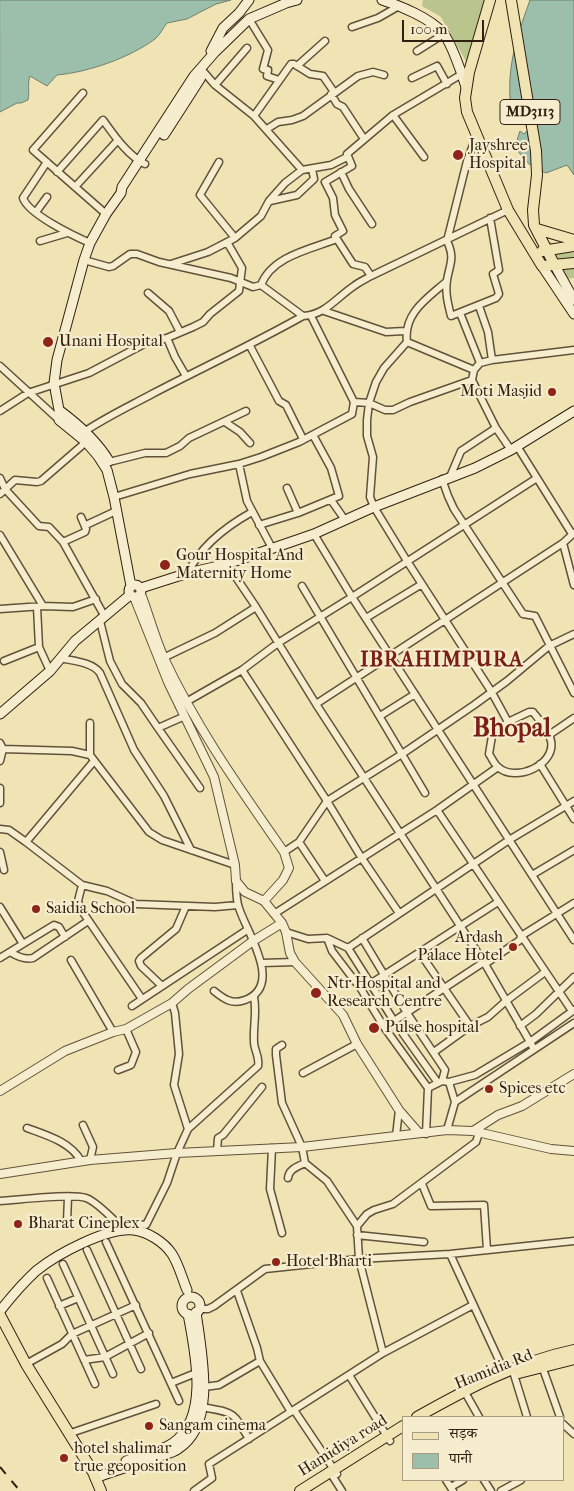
<!DOCTYPE html>
<html>
<head>
<meta charset="utf-8">
<style>
	body { margin:0 }
	#map { position:relative; width:574px; height:1491px; overflow:hidden; background:#f1e4b4; font-family:"IM FELL French Canon","Noto Serif Devanagari",serif }
	canvas { display:block }
	.legend { position:absolute; left:402px; top:1416px; width:162px; height:65px; box-sizing:border-box; background:#f6edce; border:1px solid #a79b83; margin:0; padding:6px 9px; list-style:none; font-size:15px; color:#312012 }
	.legend li { display:flex; align-items:center; gap:10px; height:25px }
	.legend b { width:25px; border:1px solid #a79b83 }
	.scale { position:absolute; left:402px; top:20px; width:82px; height:22px; box-sizing:border-box; border:2px solid #312012; border-top:0; padding-left:6px; font-size:15px; line-height:18px; white-space:nowrap; color:#312012; -webkit-text-stroke:4px #f6edce; paint-order:stroke }
</style>
</head>
<body>
<div id="map">
<canvas width="574" height="1491"></canvas>
<ul class="legend">
<li><b style="height:6px;background:#f1e4b4"></b>सड़क</li>
<li><b style="height:14px;background:#9bbfaa"></b>पानी</li>
</ul>
<div class="scale">100 m</div>
</div>
<script>
const context = document.querySelector('canvas').getContext('2d');
context.lineJoin = 'round';
function fill(path, color) { context.fillStyle = color; context.fill(path, 'evenodd'); }
function strokePath(path, color, width, dash) { context.strokeStyle = color; context.lineWidth = width; context.lineCap = dash ? 'butt' : 'round'; context.setLineDash(dash || []); context.stroke(path); }
function label(font, color, halo, rows, align = 'center') {
  context.font = font + ' "IM FELL French Canon",serif'; context.lineWidth = 4.5; context.setLineDash([]); context.textBaseline = 'middle'; context.strokeStyle = halo; context.fillStyle = color; for (const [text, x, y, turn = 0] of rows) {
    context.save(); context.translate(x, y); context.rotate((+turn || 0) * Math.PI / 180); context.textAlign = isNaN(turn) ? turn : align; if (halo) context.strokeText(text, 0, 0); context.fillText(text, 0, 0); context.restore();
  }
}
fill(new Path2D(`
	M423 0H484L467 63 441 17 422 6Z
	M548 241 574 253V278L567 279 547 263 541 252 544 242Z`), '#bac48d');
const water = new Path2D(`
	M0 0H231L216 4 187 19 167 23C163 28 160 35 155 39 129 58 89 72 57 75L47 86 30 76C27 84 30 91 28 100L21 103H17L0 112Z
	M530 0H574V175L567 165 546 173C530 167 524 161 515 146L520 131 524 134 528 130 526 126 533 120 528 112 512 117C505 71 515 42 530 0Z`);
fill(water, '#9bbfaa');
strokePath(water, '#717f6d', 1);
const minor = new Path2D(`
	M249 19 268 50 263 69 268 70 267 76 279 80
	M352 27 378 18 399 6
	M417 51 444 34
	M297 66 325 41
	M202 70 215 85 254 116 302 170 331 165 347 157
	M412 78 437 66 447 84
	M215 85 247 48
	M83 93 33 150 106 214
	M331 94 337 104 343 107 364 139
	M393 115 424 157
	M254 116 291 64H294L310 74 323 76 334 92
	M267 129 278 122 292 120 303 116 358 76 373 72 384 75
	M476 137 467 161 447 241C455 258 450 263 447 280 445 293 448 304 451 316L496 298 499 294 493 274 499 270 490 218
	M47 162 23 198C28 214 74 236 90 243
	M219 162 200 195 235 238
	M57 172 103 120C114 135 127 155 145 164
	M341 172 349 189 372 224
	M75 187 118 140
	M270 201 297 195 314 179 312 169
	M36 212 47 197
	M40 241 67 233
	M84 260 109 267 113 266 130 254H137L159 262 231 278 253 287 261 285 303 316
	M171 264 208 252 235 238 261 216 269 201 285 183 302 170
	M371 276 365 267 353 264 335 236 343 231 335 215 333 198 325 182 352 166 347 154 393 115 462 74
	M447 281C428 298 403 313 407 342L384 368 376 382 369 403 367 420V436L373 457 370 497 374 507 407 561 491 691 508 722
	M261 285C272 256 311 249 337 239
	M148 293 169 311 180 332
	M479 306 488 332 492 360
	M324 311 386 332 405 331
	M460 313 480 363
	M167 338 175 357 186 376
	M407 342 474 370
	M250 346 279 401 286 405 303 439
	M0 366 59 420
	M354 402 369 403 385 410H393L410 402 472 380
	M0 411 28 393 89 373 146 343 167 338 193 327 203 322 210 314 239 291 242 268 227 242
	M225 422 240 432 250 443
	M81 434C104 418 128 407 152 394 202 368 253 344 303 316 325 315 336 298 354 286 359 282 366 279 371 276L508 210
	M517 446 572 534
	M511 450 496 428 472 380 474 370 480 363 492 360 574 350
	M109 462 145 453H166L180 446 189 438 246 411
	M239 464 247 501 272 548
	M450 477 461 451 496 428
	M0 478 5 489 39 526 49 527 63 542 105 617
	M442 479 448 496 454 509 523 614 535 616 574 693
	M0 494 15 480 37 482 41 481 86 442
	M114 497 190 474 239 464 261 457 299 442 352 414 354 402 311 316
	M331 500 345 520
	M298 513 339 496 331 468 313 435
	M86 525 116 511
	M259 525 298 513 287 488
	M574 533 563 543 574 585
	M314 534 352 597 574 940
	M0 535 43 606
	M63 542 85 532 86 529 81 517
	M227 564 256 607 316 704 485 964 534 1049
	M188 573C200 547 227 526 252 512
	M302 586 425 793
	M37 607 39 647 50 671
	M0 609 43 606 73 607 96 599
	M366 618 422 584
	M100 621 110 661 122 684 141 703 158 728 185 716
	M60 658C73 661 92 662 100 673L134 750 164 796 191 850
	M161 659 215 633 256 607
	M4 661 39 647
	M242 670 327 801 361 857 399 913
	M316 704 563 543
	M179 706 242 670 278 643 352 597 537 478
	M529 712H533C540 721 549 731 551 741 556 765 515 783 498 767 494 764 492 758 489 754L492 736 508 722Z
	M380 716 415 694
	M158 728 200 788
	M549 735 574 718
	M0 743 3 749 72 751 90 755 149 832 162 840 235 865
	M90 755V723
	M0 761 3 749
	M540 764 574 819
	M0 788V803
	M437 810 572 1011
	M0 829 9 830 26 842 82 885 107 891 136 904 215 907 238 905
	M26 842 94 761
	M299 842 325 881
	M0 852 4 870
	M284 852 299 842 327 801 402 754 474 705 507 681 549 646 574 634
	M532 875 574 850
	M82 885 78 901 80 908 142 999
	M0 907 23 944
	M274 914 437 810 498 767
	M286 932 308 939 327 938 348 948 394 1021 438 1083
	M327 938 332 951 361 989 384 1027 428 1088 426 1134
	M362 938 407 1013 445 1070 442 1081
	M348 948 509 840 574 801
	M10 952C18 957 25 960 33 958L88 921
	M420 953 470 1026
	M0 958 54 925 59 927 65 937
	M71 960 113 1032
	M262 963 295 962
	M485 964 520 940 521 936 574 903
	M370 984 498 902
	M162 986 141 966 139 961 141 958 176 929 186 906
	M214 991C224 999 232 1005 245 1000 284 986 247 933 239 908 236 900 236 889 236 881
	M172 1003 175 1013 179 1054 174 1085 188 1129
	M132 1006 247 930
	M394 1021 484 962
	M520 1026 536 1014 574 977
	M282 1045 276 1049V1055L282 1103 302 1147 305 1163 327 1181 357 1226 359 1259 383 1353
	M434 1052 470 1026 488 1017 506 1001 545 972
	M118 1070 131 1065 136 1052 126 1029
	M303 1073 357 1044
	M449 1082 475 1075 530 1042 574 1010
	M428 1088 442 1081 449 1082 455 1102
	M83 1125 93 1147 90 1160
	M27 1128C46 1135 71 1142 81 1161
	M447 1130 455 1102 574 1023
	M396 1136 399 1110
	M272 1148 270 1189 282 1233
	M217 1151 218 1138 223 1135 262 1087
	M288 1178C289 1169 297 1167 305 1163
	M422 1184 431 1206 484 1205 487 1250
	M0 1201C18 1200 71 1193 86 1198 95 1201 109 1215 116 1222L146 1225 167 1183 177 1153 188 1129 258 1066C260 1057 254 1050 254 1042 253 1027 257 1012 254 997
	M67 1222 68 1197
	M357 1226 367 1214 374 1210 393 1204 476 1142 479 1133
	M357 1235 424 1242
	M106 1242 179 1401
	M87 1250 141 1369
	M450 1254 504 1371
	M63 1264 113 1374
	M47 1278 95 1384
	M237 1291 257 1348 260 1361 291 1412
	M59 1306 78 1298
	M199 1309H208L214 1306 265 1269 359 1259 450 1254 574 1241
	M84 1360 105 1357 149 1333
	M26 1364 62 1344 72 1334 136 1305
	M542 1366 560 1417
	M512 1368 527 1417
	M349 1375 390 1441
	M171 1383 196 1373
	M204 1387 219 1385 260 1361
	M466 1394 479 1417
	M202 1407C234 1413 232 1410 249 1439
	M294 1410 337 1474
	M563 1424 574 1434
	M68 1434 156 1404
	M333 1477 342 1491
	M446 1480 453 1491
	M484 1480 491 1491
	M451 1487 463 1480
	M194 1491 212 1478 209 1464 383 1353 473 1305
	M501 1491 521 1480`);
const tertiary = new Path2D(`
	M141 594C149 615 155 638 164 658 196 727 241 790 284 852L289 868 283 880 264 901
	M134 597 168 682 214 777 235 865 236 881 245 892 264 901 282 923 286 932 290 953 295 962 343 1015 357 1044 399 1110 419 1133
	M0 1091 65 1051 113 1032 126 1029 172 1003 188 989 253 941 282 923
	M473 1131 498 1115 522 1106 574 1074
	M0 1174 90 1160 177 1153 302 1147 447 1130 473 1131 551 1149 574 1151`);
const secondary = new Path2D(`
	M382 0C401 6 430 18 443 33 451 42 462 74 466 87
	M211 51 223 28 239 13 249 0
	M164 135 200 79 202 75 201 69
	M554 264 574 300
	M542 266 574 314
	M59 410C78 424 97 441 109 461
	M129 591a6 6 0 1 1 12 0a6 6 0 1 1-12 0Z
	M131 586 114 497 107 470 98 456 86 442 59 420V410L54 383 57 360 84 260 90 243 106 214 121 193 122 187 194 76 215 52 249 19 286 3 297 0
	M141 588 188 573 227 564 314 534 374 507 475 468 511 450 574 411
	M0 714 50 671 75 641 130 595
	M182 1306a9 9 0 1 1 18 0a9 9 0 1 1-18 0Z
	M0 1311C11 1297 23 1283 36 1271 57 1254 107 1227 134 1230 148 1232 164 1242 172 1254 179 1265 182 1278 187 1290
	M126 1461C141 1455 160 1452 173 1443 210 1417 195 1352 188 1314
	M95 1478C114 1471 134 1465 153 1458 161 1455 171 1454 178 1449 218 1424 201 1351 196 1312`);
const primary = new Path2D(`
	M490 0 469 72 465 98 467 112 508 210 542 266 574 263
	M511 0 536 151 537 175 533 210 534 225 554 264
	M537 229 574 240
	M542 251 574 246
	M0 1315 26 1364 93 1472 101 1491
	M519 1373 574 1359
	M417 1417C467 1389 517 1362 574 1350
	M300 1491 403 1426`);
strokePath(minor, '#61513a', 9);
strokePath(tertiary, '#61513a', 10);
strokePath(secondary, '#312012', 11);
strokePath(primary, '#312012', 12);
strokePath(minor, '#f6edce', 6);
strokePath(tertiary, '#f6edce', 8);
strokePath(secondary, '#f6edce', 9);
strokePath(primary, '#f1e4b4', 10);
strokePath(new Path2D(`
	M0 1467 20 1491`), '#312012', 2, [9, 9]);
for (const [x, y, r, color] of [
	[458,155,6,"#8f2418"],
	[48,342,6,"#8f2418"],
	[552,392,5,"#8f2418"],
	[165,565,6,"#8f2418"],
	[36,909,5,"#8f2418"],
	[513,947,5,"#8f2418"],
	[316,993,6,"#8f2418"],
	[374,1028,6,"#8f2418"],
	[489,1089,5,"#8f2418"],
	[18,1224,5,"#8f2418"],
	[276,1262,5,"#8f2418"],
	[149,1426,5,"#8f2418"],
	[64,1458,5,"#8f2418"]
]) { const dot = new Path2D(); dot.arc(x, y, r, 0, 2 * Math.PI); context.fillStyle = color; context.fill(dot); strokePath(dot, '#f6edce', 2); }
for (const [x, y, w] of [
	[530,112,60]
]) { const box = new Path2D(); box.roundRect(x - w / 2, y - 12.5, w, 25, 4); context.fillStyle = '#f6edce'; context.fill(box); strokePath(box, '#312012', 1); }
label('bold 15px', '#312012', null, [
	["MD3113",530,112]
]);
label('16px', '#312012', '#f6edce', [
	["Jayshree",469,146],
	["Hospital",469,164],
	["Unani Hospital",59,342],
	["Moti Masjid",542,392,"right"],
	["Gour Hospital And",176,556],
	["Maternity Home",176,574],
	["Saidia School",46,909],
	["Ardash",503,938,"right"],
	["Palace Hotel",503,956,"right"],
	["Ntr Hospital and",327,984],
	["Research Centre",327,1002],
	["Pulse hospital",385,1028],
	["Spices etc",499,1089],
	["Bharat Cineplex",28,1224],
	["Hotel Bharti",286,1262],
	["Sangam cinema",159,1426],
	["hotel shalimar",74,1449],
	["true geoposition",74,1467]
], 'left');
label('16px', '#312012', '#f6edce', [
	["Hamidia Rd",494,1370,-22],
	["Hamidiya road",343,1446,-32]
]);
context.letterSpacing = '1px';
label('bold 21px', '#7a1f14', '#f6edce', [
	["IBRAHIMPURA",442,661]
]);
context.letterSpacing = '0px';
label('bold 26px', '#7a1f14', '#f6edce', [
	["Bhopal",512,730]
]);
</script>
</body>
</html>
